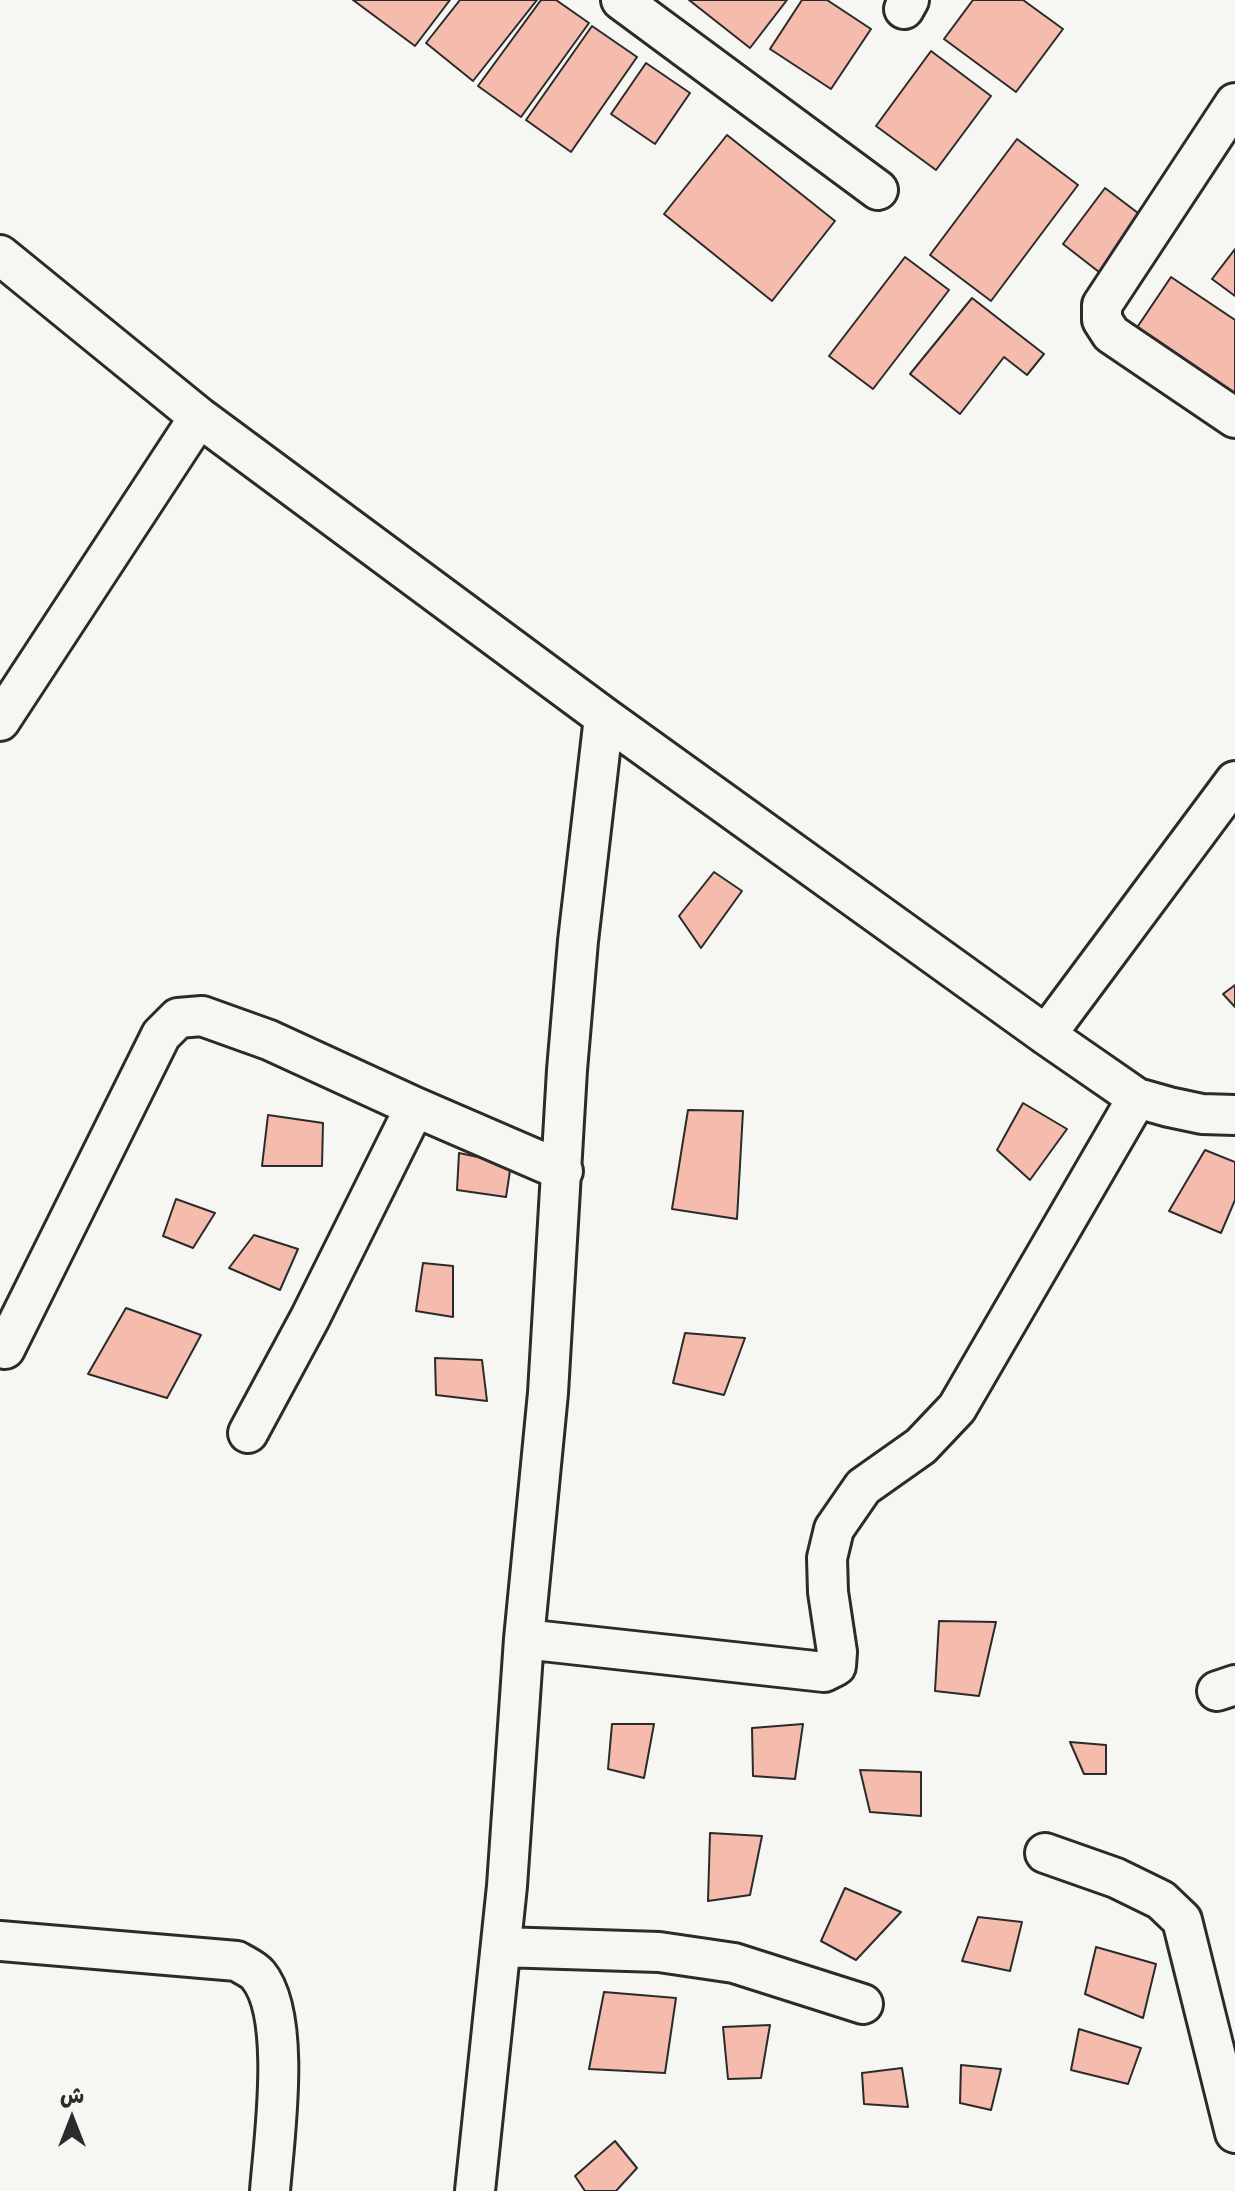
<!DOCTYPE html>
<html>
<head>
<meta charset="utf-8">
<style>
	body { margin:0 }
	#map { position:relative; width:1235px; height:2191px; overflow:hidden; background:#f6f6f2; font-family:"Patrick Hand","Playpen Sans Arabic",sans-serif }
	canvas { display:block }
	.north { position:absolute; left:32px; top:2079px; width:80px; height:80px; -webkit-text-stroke:6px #f6f6f2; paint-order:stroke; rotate:0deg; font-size:22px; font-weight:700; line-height:32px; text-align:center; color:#2b2b2b }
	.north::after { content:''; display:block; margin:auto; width:28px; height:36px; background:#2b2b2b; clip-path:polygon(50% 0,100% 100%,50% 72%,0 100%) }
</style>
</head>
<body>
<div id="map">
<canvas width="1235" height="2191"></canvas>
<div class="north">ش</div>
</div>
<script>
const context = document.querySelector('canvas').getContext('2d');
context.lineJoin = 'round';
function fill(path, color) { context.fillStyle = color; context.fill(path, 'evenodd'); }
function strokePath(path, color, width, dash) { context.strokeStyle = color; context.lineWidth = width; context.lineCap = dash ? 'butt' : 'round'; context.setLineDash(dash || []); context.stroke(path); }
const building = new Path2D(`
	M353 0H450L415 46Z
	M460 0H537L473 81 426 43Z
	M541 0H556L589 23 521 117 478 86Z
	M689 0H787L750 48Z
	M802 0H827L871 29 831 89 770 49Z
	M973 0H1023L1063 29 1016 92 944 39Z
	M592 26 637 57 571 152 526 120Z
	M931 51 991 96 936 170 876 126Z
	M646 63 690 93 655 144 611 114Z
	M727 135 835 221 772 301 664 214Z
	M1017 139 1078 185 991 301 930 255Z
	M1105 188 1142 216 1099 272 1063 244Z
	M1235 249V296L1212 279Z
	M905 257 949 290 873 389 829 356Z
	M1171 277 1235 320V396L1136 329Z
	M972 298 1044 354 1027 375 1004 357 960 414 910 374Z
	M714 872 742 891 701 948 679 916Z
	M1235 985V1007L1223 994Z
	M1023 1103 1067 1129 1030 1180 997 1150Z
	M688 1110 743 1111 737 1219 672 1209Z
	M268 1115 323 1123 322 1166H262Z
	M1205 1150 1235 1162V1200L1221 1233 1169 1211Z
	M459 1153 511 1164 506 1197 457 1190Z
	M176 1199 215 1213 193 1248 163 1236Z
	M254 1235 298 1249 280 1290 229 1268Z
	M423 1263 453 1266V1317L416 1311Z
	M126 1308 201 1335 167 1398 88 1374Z
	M685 1333 745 1338 724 1395 673 1383Z
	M435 1358 482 1360 487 1401 436 1395Z
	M939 1621 996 1622 979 1696 935 1691Z
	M612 1724H654L644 1778 608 1769Z
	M803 1724 795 1779 753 1776 752 1728Z
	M1070 1742 1106 1745V1774H1084Z
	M860 1770 921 1772V1816L870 1812Z
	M710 1833 762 1836 750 1895 708 1901Z
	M845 1888 901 1912 856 1960 821 1941Z
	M978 1917 1022 1922 1010 1971 962 1961Z
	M1096 1947 1156 1964 1143 2018 1085 1994Z
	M604 1992 676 1998 665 2073 589 2069Z
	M770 2025 761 2078 728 2079 723 2027Z
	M1079 2029 1141 2048 1128 2084 1071 2070Z
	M961 2065 1001 2069 991 2110 960 2103Z
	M902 2068 908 2107 864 2104 862 2073Z
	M615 2141 637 2168 616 2191H585L575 2176Z`);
fill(building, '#f5bbac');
strokePath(building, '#2b2b2b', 2);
const minor = new Path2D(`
	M621 0 878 190
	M904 9 909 0
	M1235 103 1102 305V320L1111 334 1235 418
	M0 255 199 417 604 717 1046 1035 1137 1098 1169 1107 1202 1114 1235 1115
	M0 721 199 417
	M1046 1035 1235 781
	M5 1349 161 1035 178 1018 202 1016 269 1040 415 1107 563 1171
	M248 1433 310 1318 415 1107
	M524 1639 824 1672 836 1666 837 1652 828 1592 827 1558 834 1529 863 1487 921 1446 957 1408 1137 1098
	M1217 1691 1235 1685
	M1045 1853 1116 1878 1161 1900 1182 1920 1235 2133
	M0 1941 237 1961C243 1965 253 1969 258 1975 292 2016 274 2139 270 2191
	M501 1947 659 1952 734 1963 863 2004
	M475 2191 507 1886 524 1639 548 1393 567 1070 578 941 604 717`);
strokePath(minor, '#2b2b2b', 44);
strokePath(minor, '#f6f6f2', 38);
</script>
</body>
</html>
